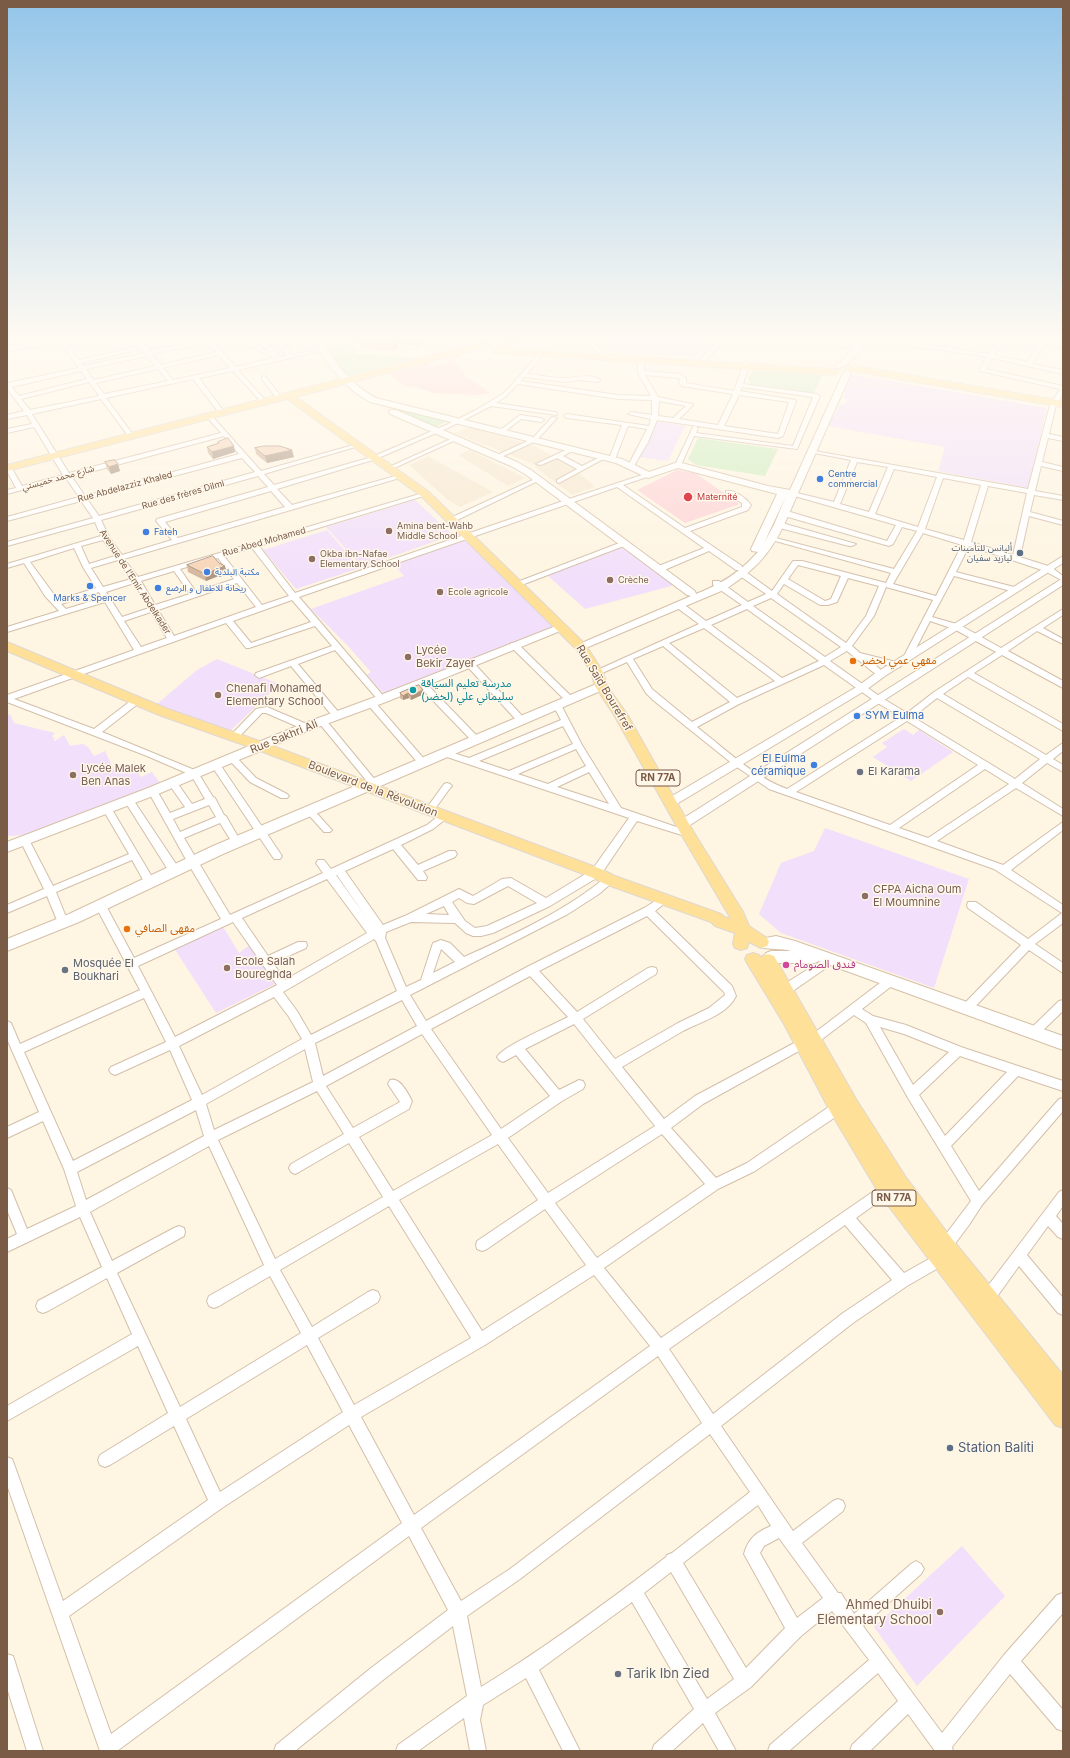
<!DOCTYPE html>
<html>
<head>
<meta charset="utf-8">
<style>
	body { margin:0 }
	#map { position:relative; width:1070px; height:1758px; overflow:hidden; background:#fef5e2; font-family:Inter,sans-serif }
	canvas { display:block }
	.frame { position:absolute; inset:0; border:8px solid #795b46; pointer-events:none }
</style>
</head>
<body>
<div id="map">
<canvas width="1070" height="1758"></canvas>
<div class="frame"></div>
</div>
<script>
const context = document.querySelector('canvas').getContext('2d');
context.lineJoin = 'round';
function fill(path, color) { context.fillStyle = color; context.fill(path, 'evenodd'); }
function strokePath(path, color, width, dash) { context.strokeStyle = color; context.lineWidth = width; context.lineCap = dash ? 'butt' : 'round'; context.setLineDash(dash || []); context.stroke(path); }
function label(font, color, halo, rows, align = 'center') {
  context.font = font + ' Inter,"Noto Sans Arabic",sans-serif'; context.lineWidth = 3; context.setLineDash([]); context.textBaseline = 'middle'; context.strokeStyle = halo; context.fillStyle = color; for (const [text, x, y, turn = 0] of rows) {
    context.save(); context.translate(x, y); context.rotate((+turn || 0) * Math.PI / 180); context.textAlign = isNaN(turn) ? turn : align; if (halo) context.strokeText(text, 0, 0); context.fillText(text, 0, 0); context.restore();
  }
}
fill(new Path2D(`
	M470 427 535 446 575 469 595 487 572 495 535 467 536 465 454 433Z
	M470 450 525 478 508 486 458 455Z
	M428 456 493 492 460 507 448 500 409 465Z`), '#f7e8d0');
fill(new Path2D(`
	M604 336H716L695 356 690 357 613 352Z
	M851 374 1047 408 1028 488 938 471 945 447 828 426 840 405 845 404 847 401 844 397 846 383Z
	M655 421 685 426 668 461 638 457Z
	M415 500 453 535 362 567 326 527Z
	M327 530 360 568 296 589 263 550Z
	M468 538 556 626 385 695 367 675 371 672 348 646 311 609 404 576 393 564Z
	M624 546 675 585 585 609 546 574Z
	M217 659 279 684 228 733 156 705 197 670Z
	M10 714 14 723 55 733 52 736 55 739 53 740 55 741 64 735 70 746 83 744 88 747 94 756 105 751 114 770 132 764 141 777 152 772 160 783 28 835 7 836V716Z
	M904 729 913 735 919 730 953 752 911 781 873 757 887 747 882 743Z
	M825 828 969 879 934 988 781 933 759 914 781 863 814 851Z
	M222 925 239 953 251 944 275 984 216 1013 174 948Z
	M962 1546 1005 1596 917 1686 874 1627Z`), '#f2dffb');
fill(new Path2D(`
	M460 354 456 361 465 375 490 393 480 395 434 393 412 386 407 387 387 373 428 363 433 367 449 362 452 356Z
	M677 470 695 473 740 504 685 523 637 490Z`), '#fdd4d6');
fill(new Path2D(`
	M347 344 355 345 356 348H360L356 354 419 358 350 375 346 373 327 348Z
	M756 368 824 373 814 393 750 384 748 377Z
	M392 407 449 420 436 427Z
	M698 438 778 449 765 476 696 465 688 459Z`), '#cfedbf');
const minor = new Path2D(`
	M135 336 144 345 184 336H194L147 348 149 351 205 339 202 336H208L236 367 274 358 252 347 240 336H246L256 345 270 352 252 336H258L277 352 278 353 276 355 281 357 287 356 270 336H276L292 355 322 348 325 350 238 370 267 402 268 403 265 405 263 404 233 371 199 378 225 413 222 415 220 414 193 379 106 398 134 436 131 438 129 437 101 399 32 414 69 473 221 433 207 417 210 415 212 416 261 471 357 444 362 445 264 474 274 485 372 457 446 425 476 410 501 395 509 388 542 350 545 352 527 374C539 375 552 378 564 378 576 378 591 373 601 380L598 382 580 380 565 382 524 377 521 381 618 395 651 396 638 373V360L641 358 644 360V371L680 374 686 378V383L734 391 744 363 747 361 750 363 743 384 817 394 820 396 797 449 694 436 681 465 676 466 675 465 693 427 695 426 698 428 696 433 793 446 813 397 742 387 740 391 795 400 796 401 783 436 778 438 657 420 648 442 634 466 631 468 628 466 647 429 628 426 615 459 612 461 609 459 622 425 567 418 564 416 567 414 649 426 651 419 628 414 631 412 652 415V400L618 399 518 384 505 397 496 403 555 412 557 413V415L491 406 450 427 376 459 277 489 292 505 399 475H403V477L124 559 138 577 423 493H427V495L259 546 295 593 566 500 648 473 651 475 650 476 623 485 685 528 742 507V503L726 493V491C734 489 746 498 751 505L748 510 690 531 742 566V570H736L709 551 662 571H656V567L704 548 617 487 299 597 386 699 382 702 379 701 335 650 298 664 340 714 341 716 340 718H334L291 666 259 678 255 675 256 673 332 646 315 626 249 648H246L226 623 14 699 94 729 133 699H139L140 701 139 703 102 732 197 771 213 797 215 798 224 815 226 816 241 842 239 844H233L220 823 184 838 230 915 323 873 316 863 318 860H324L331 869 427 825 441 814H447L449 816 447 818 433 829 401 845 418 865 449 851H455L457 854 455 857 423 871 427 877 426 880H418L393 849 345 871 383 925 407 915 459 889 473 896 502 879 511 878 546 898 592 870 629 818 441 755 439 753 444 750 469 758 561 720 553 705 557 702 560 703 582 745 621 808 691 832 693 834 688 837 637 821 600 876 550 906 493 933 481 936H473L466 933 455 923 411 922 386 932 385 938 406 987 421 980 433 943 441 940 450 943 464 957C511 936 567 910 606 877H614L615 880 599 894 568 914 410 995 426 1021 527 967 644 908 665 895 669 896 670 899 655 911 732 986 736 996C727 1015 700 1022 683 1031 663 1043 642 1055 622 1067L664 1119 695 1096 798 1041 809 1037 885 979 889 978 893 979 894 982 893 985 862 1009 873 1016 906 1025 961 1047 1063 1081V1091L1018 1076 951 1146 979 1191 1059 1099 1063 1098V1111L982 1205 969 1225 951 1249 947 1263 907 1286 853 1323 721 1426 793 1531 833 1501 838 1499 843 1501 845 1506 843 1511 802 1543 838 1593H841L854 1614 911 1564 916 1561 921 1564 924 1569 921 1574 863 1626 942 1733 1004 1655 1057 1595 1063 1593V1613L1021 1661 1063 1710V1731L1057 1729 1010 1674 952 1747 953 1751H935L908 1714 870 1751H850L852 1745 898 1701 878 1673 789 1751H768L770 1745 869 1660 832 1611 801 1636 751 1687 715 1713 736 1751H719L703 1723 672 1751H652L654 1745 694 1709 632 1602 539 1670 580 1751H563L526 1678 483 1705 480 1720 486 1751H470L464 1718 418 1751H396L398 1745 467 1696 453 1626 383 1680 295 1751H274L276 1745 371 1668 448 1610 409 1536 117 1751H100L7 1485V1457L12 1459 14 1464 63 1601 208 1500 174 1426 110 1465 105 1467 100 1465 98 1460 100 1455 168 1413 138 1346 7 1421V1406L132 1334 107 1278 48 1311 43 1313 38 1311 36 1306 38 1301 102 1267 80 1217 7 1252V1239L17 1234 7 1210V1188L11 1190 27 1229 76 1206 64 1169 43 1121 7 1138V1127L39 1112 7 1039V1021L11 1023 20 1044 140 990 95 905 96 902H104L134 958 221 919 189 865 148 791 150 789H156L170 813 185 807 168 783 170 781H176L192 804 205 799 191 775 147 756 7 702V695L134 650 105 602 7 632V627L59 611 45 596 24 563 7 568V564L101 536 95 522 7 546V542L93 518 81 501 7 521V517L79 497 66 478 7 494V490L16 488 7 471V466L11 467 22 486 63 475 34 427 7 433V429L32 424 27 415 7 419V415L24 411 7 389V383L79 368 60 342 7 351V347L58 338 64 340 79 360 139 346 132 338ZM207 342 216 352 161 365 152 354ZM141 349 144 353 83 366 81 363ZM219 355 230 368 173 380 163 368ZM147 356 155 366 94 380 86 369ZM158 369 168 381 104 394 96 383ZM81 371 87 379 19 396 12 387ZM645 375 678 378 680 379 679 383 682 386 733 394 718 425 679 419 693 405 692 404 658 397ZM89 382 99 396 30 410 21 399ZM739 395 789 402 778 434 724 426ZM659 401 686 406 673 418 658 416ZM224 436 239 454 85 496 72 477ZM242 458 255 472 99 516 87 499ZM258 476 268 487 157 519 156 521 172 540 122 555 109 537 101 520ZM271 491 285 507 178 538 165 522ZM103 540 115 556 89 564 81 546ZM74 548 83 567 96 588 58 600 30 562ZM252 548 289 596 262 605 224 556ZM218 558 234 579 196 592 180 569ZM118 560 131 579 103 587 91 568ZM174 571 190 594 155 605 141 581ZM134 583 149 608 122 617 106 592ZM237 583 256 607 174 636 158 610ZM99 592 102 598 66 609 61 604ZM292 600 311 622 251 643 233 621ZM151 612 167 638 141 647 124 621ZM563 726 573 744 509 771 479 761ZM576 749 586 766 548 784 518 774ZM589 772 609 804 557 787ZM209 805 216 817 180 832 173 819ZM336 875H337L366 917ZM327 879 367 933 285 980 273 963 306 948 307 945 306 942H298L268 956 242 918ZM508 886 537 903 487 926 475 928 465 921 452 902 459 898 467 903 474 904ZM444 906 449 915 426 914ZM647 916 724 992 725 995 709 1008 678 1023 615 1059 583 1019 656 974 657 971 656 968 652 967 648 968 577 1012 539 971ZM233 922 277 985 175 1037 138 966ZM374 939 376 941 397 991 311 1035 297 1011 283 992ZM441 949 455 962 433 973ZM530 976 568 1017C555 1024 503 1046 497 1057L499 1060 503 1062 516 1055 550 1096 501 1129 431 1029ZM274 997 289 1017 302 1039 202 1095 179 1046ZM144 998 166 1042 111 1067 109 1070 111 1073 115 1075 170 1050 192 1100 73 1161 24 1052ZM402 1000 417 1026 323 1076 315 1043ZM854 1015 866 1023 908 1098 971 1201 940 1242 936 1255 904 1273 856 1218 895 1190 897 1186 895 1182 891 1180 887 1182 661 1338 604 1268 718 1189 755 1171 846 1110 848 1106 846 1102 842 1101 833 1104 747 1163 716 1178 671 1128 703 1104 806 1047 817 1043ZM574 1024 655 1126 548 1193 508 1138 562 1101 583 1089 585 1085 583 1081 579 1080 559 1090 525 1049ZM880 1027 904 1034 949 1052 913 1085ZM422 1034 492 1135 393 1191 359 1137 409 1109 412 1101C408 1093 400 1077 390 1080L388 1084 400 1102 353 1128 326 1086ZM305 1049 313 1082 214 1130 206 1104ZM960 1056 1007 1072 945 1136 919 1095ZM317 1091 344 1134 291 1164 289 1168 291 1172 295 1174 299 1172 349 1143 383 1197 275 1259 218 1140ZM196 1110 204 1136 86 1200 77 1172ZM662 1134 705 1184 597 1258 555 1203ZM498 1144 538 1200 477 1241 476 1245 477 1249 482 1251 487 1249 545 1209 586 1265 482 1331 399 1200ZM209 1146 264 1265 209 1296 207 1301 209 1306 214 1308 219 1306 270 1276 301 1333 180 1407 117 1273 184 1236 185 1232 184 1228 179 1226 174 1228 112 1261 90 1212ZM389 1206 471 1338 354 1405 318 1338 378 1302 380 1297 378 1292 373 1290 368 1292 312 1327 280 1270ZM845 1225 892 1280 843 1313 713 1414 669 1349ZM594 1275 650 1346 414 1515 361 1417 485 1345ZM307 1345 343 1412 220 1492 186 1419ZM658 1356 702 1423 510 1569 461 1601 421 1528ZM349 1425 402 1523 111 1734 69 1616 222 1508ZM710 1434 750 1492 672 1553 667 1555 666 1557C606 1603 545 1648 481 1687L467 1616 520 1579ZM758 1505 771 1526C757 1532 748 1538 744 1554L785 1628 746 1668 683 1563ZM779 1538 823 1598 797 1618 760 1553 764 1546ZM671 1572 734 1679 707 1699 644 1593Z
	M580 336H586L603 352 616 358 613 360 599 354Z
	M723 336H729L702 364H698L699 360Z
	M802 336H812L861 347 858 349Z
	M864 336 949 348 952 336H958L954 349 989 354 1000 336H1006L994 355 1027 362 1040 342 1017 336H1027L1063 343V347L1046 343 1032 364 1063 370V374L992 358 986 369 1063 386V395L1056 405 1049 434 1063 437V441L1048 438 1042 462 1063 467V471L1041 466 1035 491 1063 496V500L1034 495 1030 512 1063 521V525L1029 516 1020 557 1051 567 1063 576V581L1045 571 969 546 956 572 1018 588 1019 590 1015 592 954 576 932 617 960 625 1001 648 1063 609V615L1043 628 1063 639V644L1037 631 1008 651 1063 681V688L1002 655 974 673 1063 724V731L968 677 943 694 1046 755 1063 743V751L1053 759 1063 765V772L1047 763 1022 783 1063 809V816L1016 788 937 841 1003 865 1063 822V830L1011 870 1063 905V923L1035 944 1063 963V973L1029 950 970 1012 966 1014 962 1012 960 1009 962 1006 1021 945 968 908 967 905 968 902H976L1028 939 1062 913 994 869 769 789 734 765 653 700 646 693 627 662 600 674 597 675 593 672 699 624 676 607V603H682L706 621 742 605 713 585V581H719L748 602 766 594 740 576V572H746L772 591 793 561H802L886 583 891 573 768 539 772 537 894 569 917 531 902 527 893 544 889 546 781 515V511H787L887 541 896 525 791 495V493L793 492 834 502 851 460 809 452V450L1028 489 1050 405 1060 389 980 371 979 370 987 357 866 339 864 338ZM857 462 888 467 869 512 840 504ZM894 469 937 477 918 527 875 514ZM943 478 981 485 964 540 925 529ZM988 486 1027 493 1013 555 971 542ZM923 533 962 545 936 596 893 584ZM798 565 841 576 831 599 825 601 788 579ZM848 578 879 586 866 616 846 643 777 594 784 584 820 605H828L837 602ZM886 587 933 600 903 658 904 660H910L930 621 954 629 996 652 934 692 907 713 882 698 830 661 847 651 878 676H884L885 674 870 660 897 668 900 667V663L860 653 852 646 874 616ZM771 598 841 647 825 657 753 606ZM747 609 819 661 782 678 711 625ZM704 628 775 681 737 698 669 643ZM663 646 730 702 692 722 652 689 633 659ZM824 665 876 702 901 717 787 789C754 777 725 749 697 727L739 704ZM937 698 1040 759 1015 779 913 717ZM907 721 978 765 890 825 796 792ZM985 769 1009 784 928 838 899 828Z
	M264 376 266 377 282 398V400H278L262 379V377Z
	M520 415 541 418 544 420 541 422 521 419 503 433H499V431Z
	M552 417 557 418 536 441 499 458H495V456L532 439Z
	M453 438 458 439 392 469 387 468Z
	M572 447 575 449 574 450 563 456 582 466 602 456 607 457 559 483 557 482V480L577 469 557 458 541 465 536 464Z
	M537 478 542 479 453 522 446 520Z
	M776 523H782L856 544 852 546H849L776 527Z
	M622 542H625L629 544 519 586H513L512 584Z
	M511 643H517L572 697 573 699 572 701H566L511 647Z
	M469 660 472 661 524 718 525 720 524 722H518L466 665 465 663Z
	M421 680 424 681 478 737 479 739 478 741H472L418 685 417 683Z
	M371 700 374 701 425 760 427 762 425 764H419L368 705 367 703 368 701Z
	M267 707 309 725 310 727 306 730 303 729 266 713H262L236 740H230L229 738 230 736 256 709Z
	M322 718 325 719 376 781 378 783 376 785H370L319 723 318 721Z
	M232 755 235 756 256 778 287 794 289 796 287 798H281L250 782 229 760 227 758Z
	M216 762 219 763 280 853 282 856 280 859H274L211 765Z
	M447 783 450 784 452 786 450 788 432 813H426L424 811 426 809 444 784Z
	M129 797 132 798 178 867 179 870 178 873H170L124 800Z
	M107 805 110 806 155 882 154 885H146L132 860 56 892 68 922 67 925H59L47 896 7 913V905L44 889 20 840 22 838H28L53 886 129 854 102 808Z
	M309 807 312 808 330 828 332 830 330 832H324L306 812 304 810Z
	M829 956 833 957 834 960 833 963 790 993 779 997 775 996 774 993 775 990Z
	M1063 1000V1011L1037 1036 1033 1038 1029 1036 1027 1033 1029 1030 1059 1001Z
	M1063 1190V1206L1056 1216 1063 1224V1239L1058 1237 1048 1226 1027 1255 1063 1298V1315L1058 1313 1019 1266 991 1305 986 1307 981 1305 979 1300 981 1295 1059 1192Z
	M7 1654 13 1656 15 1662 43 1751H27L7 1688Z`);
const tertiary = new Path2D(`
	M319 336H328L316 341 313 339Z
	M1063 556V563L885 676 866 690 675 805H667L665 802 667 799 858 686 877 672Z
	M1063 578V585L687 827H679L677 824 679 821Z`);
const secondary = new Path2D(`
	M311 336H319C334 361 350 384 376 398L622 459 649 472 678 462 768 486 790 490 843 373 847 370 851 373 784 525C768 557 754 570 726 589L581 650 577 649 575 647 577 645 691 596 687 595 525 474 511 466 390 414 389 412 390 410H396L517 462 531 470 695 591 696 594C719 585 738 574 755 555L758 552 752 551 751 549 777 494 678 468 648 478 616 463 370 402C343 387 326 363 311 336ZM786 496 774 525 764 543Z
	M863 336H871C864 345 848 370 836 368L835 366 842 361Z
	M561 624 567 627 565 629 386 702 310 730 158 794 7 852V842L148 788 302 724 378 696Z
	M601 682 605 683 607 686 605 689 223 854 79 922 7 951V939L69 914 213 846Z
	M776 936 795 941 1063 1036V1050L819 961 815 963H771L766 961 764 957 766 953 771 951H791C781 948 770 950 761 947L759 943 761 939Z`);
const primary = new Path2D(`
	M517 336H530L504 347 501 348 497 345 508 338Z
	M487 341 491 344 490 346 296 397 429 492 585 644 603 672 607 686 627 714 693 831 743 912 749 926 767 938 769 942 767 946 761 948 749 942 747 948 741 950 735 948 733 944 735 933 715 926 711 922 605 884 591 877 255 749 159 715 7 651V642L168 709 265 743 601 869 615 876 721 914 725 917 731 919 681 834 614 715 595 686 591 672 576 649 421 496 287 399 7 471V465Z
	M496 348 834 369 839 372 834 375 493 353 492 351Z
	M849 365 1063 401V407L846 370 844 368 846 366Z
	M753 953 759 955 761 958 762 956 768 954 774 956 856 1099 905 1176 952 1239 1063 1375V1428L1055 1425 880 1195 831 1113 784 1024 747 963 745 959 747 955Z`);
strokePath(minor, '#d3bfaa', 2);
strokePath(tertiary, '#d3bfaa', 2);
strokePath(secondary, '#d6c0a7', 2);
strokePath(primary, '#dfd8d3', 2);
fill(minor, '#fff');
fill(tertiary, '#fff');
fill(secondary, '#fff');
fill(primary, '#ffe098');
strokePath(new Path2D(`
	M19 343 51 336`), '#b9a0c9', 1.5, [4, 2.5]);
fill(new Path2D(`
	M347 336H425L426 339 419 346 399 344 394 351 372 350V348L361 347 360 342 348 341Z
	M218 442 235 452 213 459 208 453 207 447 218 443Z
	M255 448 294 457 267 463 256 454Z
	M105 462 118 464 120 471 111 474 107 469Z
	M219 563 225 566 226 573 206 581 188 572 187 565Z
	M400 693 424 694 411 700 409 698 403 700 400 698Z`), '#d4b79d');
fill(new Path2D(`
	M398 336 399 344 394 351 393 342Z
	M421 336H425L426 339 419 346V338Z
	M234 446 235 452 213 459 212 452Z
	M292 450 294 457 267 463 265 456Z
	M118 464 120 471 111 474 109 467Z
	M225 566 226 573 206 581 205 574Z
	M423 690 424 694 411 700V696Z
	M408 693 409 698 403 700V696Z`), '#ad9580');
const building = new Path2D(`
	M362 336H398L393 342H371L373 340 360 339Z
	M399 336H421L419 338Z
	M228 438 234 446 212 452 207 447 219 443 218 442Z
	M264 446H280L292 450 265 456 255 448Z
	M115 460 118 464 109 467 105 462Z
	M213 556 219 563 225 566 205 574 187 565Z
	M419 685 423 690 411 696 408 693 403 696 400 693Z`);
fill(building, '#f7d5b7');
strokePath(building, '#ad9580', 1);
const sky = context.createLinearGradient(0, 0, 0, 582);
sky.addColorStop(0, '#93c5e9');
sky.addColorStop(0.58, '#fffaf2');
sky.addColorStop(1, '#fffaf200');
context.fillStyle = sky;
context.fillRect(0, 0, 1070, 582);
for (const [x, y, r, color] of [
	[820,479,4,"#3f7fe0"],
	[688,497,5,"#e0444e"],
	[389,531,4,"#8d6e63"],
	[146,532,4,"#3f7fe0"],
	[1020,553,4,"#5c6f8a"],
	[312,559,4,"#8d6e63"],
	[207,572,4,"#3f7fe0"],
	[610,580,4,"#8d6e63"],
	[90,586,4,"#3f7fe0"],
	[158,588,4,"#3f7fe0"],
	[440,592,4,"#8d6e63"],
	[408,657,4,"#8d6e63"],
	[853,661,4,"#e8710a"],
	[413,690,4,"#0f9aa8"],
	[218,695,4,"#8d6e63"],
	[857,716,4,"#3f7fe0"],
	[814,765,4,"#3f7fe0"],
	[860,772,4,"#6b7280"],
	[73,775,4,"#8d6e63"],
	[865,896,4,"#8d6e63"],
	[127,929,4,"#e8710a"],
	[786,965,4,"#d1479c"],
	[227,968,4,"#8d6e63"],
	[65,970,4,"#6b7280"],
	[950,1448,4,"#5c6f8a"],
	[940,1612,4,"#8d6e63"],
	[618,1674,4,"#6b7280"]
]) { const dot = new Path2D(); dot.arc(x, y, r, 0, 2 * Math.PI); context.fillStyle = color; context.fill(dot); strokePath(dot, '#fff8ea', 1.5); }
label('9px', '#366cbe', '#fff8ea', [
	["Centre",828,474],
	["commercial",828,484],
	["Fateh",154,532],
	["مكتبة البلدية",215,572],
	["ريحانة للاطفال و الرضع",166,588],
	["Marks & Spencer",90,598,"center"]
], 'left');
label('9px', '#795b46', '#fff8ea', [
	["شارع محمد خميستي",58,478,-15],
	["Rue Abdelazziz Khaled",125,487,-15],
	["Rue des frères Dilmi",183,495,-16],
	["Rue Abed Mohamed",264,542,-16],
	["Avenue de l'Emir Abdelkader",135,582,57]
]);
label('9px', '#be3a42', '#fff8ea', [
	["Maternité",697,497]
], 'left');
label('9px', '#785e54', '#fff8ea', [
	["Amina bent-Wahb",397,526],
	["Middle School",397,536],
	["Okba ibn-Nafae",320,554],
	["Elementary School",320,564],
	["Crèche",618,580],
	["Ecole agricole",448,592]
], 'left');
label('9px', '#4e5e75', '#fff8ea', [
	["أليانس للتأمينات",1012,548],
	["ليازيد سفيان",1012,558]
], 'right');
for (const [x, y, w] of [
	[658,778,44],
	[894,1198,44]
]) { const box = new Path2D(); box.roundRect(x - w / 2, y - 8, w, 16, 3); context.fillStyle = '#fff8ea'; context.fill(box); strokePath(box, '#795b46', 1); }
label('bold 10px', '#795b46', null, [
	["RN 77A",658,778],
	["RN 77A",894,1198]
]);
label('11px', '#785e54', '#fff8ea', [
	["Lycée",416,651],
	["Bekir Zayer",416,664],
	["Chenafi Mohamed",226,689],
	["Elementary School",226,702],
	["Lycée Malek",81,769],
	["Ben Anas",81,782],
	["CFPA Aicha Oum",873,890],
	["El Moumnine",873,903],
	["Ecole Salah",235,962],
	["Boureghda",235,975]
], 'left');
label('11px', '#c56008', '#fff8ea', [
	["مقهي عمي لخضر",861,661],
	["مقهى الصافي",135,929]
], 'left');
label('11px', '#0d838f', '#fff8ea', [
	["مدرسة تعليم السياقة",421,684],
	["سليماني علي (لخضر)",421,697]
], 'left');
label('11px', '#795b46', '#fff8ea', [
	["Rue Saïd Bourefref",604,688,59],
	["Rue Sakhri Ali",284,737,-22],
	["Boulevard de la Révolution",373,789,21]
]);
label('11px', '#366cbe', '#fff8ea', [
	["SYM Eulma",865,716],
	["El Eulma",806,759,"right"],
	["céramique",806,772,"right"]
], 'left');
label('11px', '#5b616d', '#fff8ea', [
	["El Karama",868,772],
	["Mosquée El",73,964],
	["Boukhari",73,977]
], 'left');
label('11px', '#b23c85', '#fff8ea', [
	["فندق الصومام",794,965]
], 'left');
label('13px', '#4e5e75', '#fff8ea', [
	["Station Baliti",958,1448]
], 'left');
label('13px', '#785e54', '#fff8ea', [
	["Ahmed Dhuibi",932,1605],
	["Elementary School",932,1620]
], 'right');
label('13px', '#5b616d', '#fff8ea', [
	["Tarik Ibn Zied",626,1674]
], 'left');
</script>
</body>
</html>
